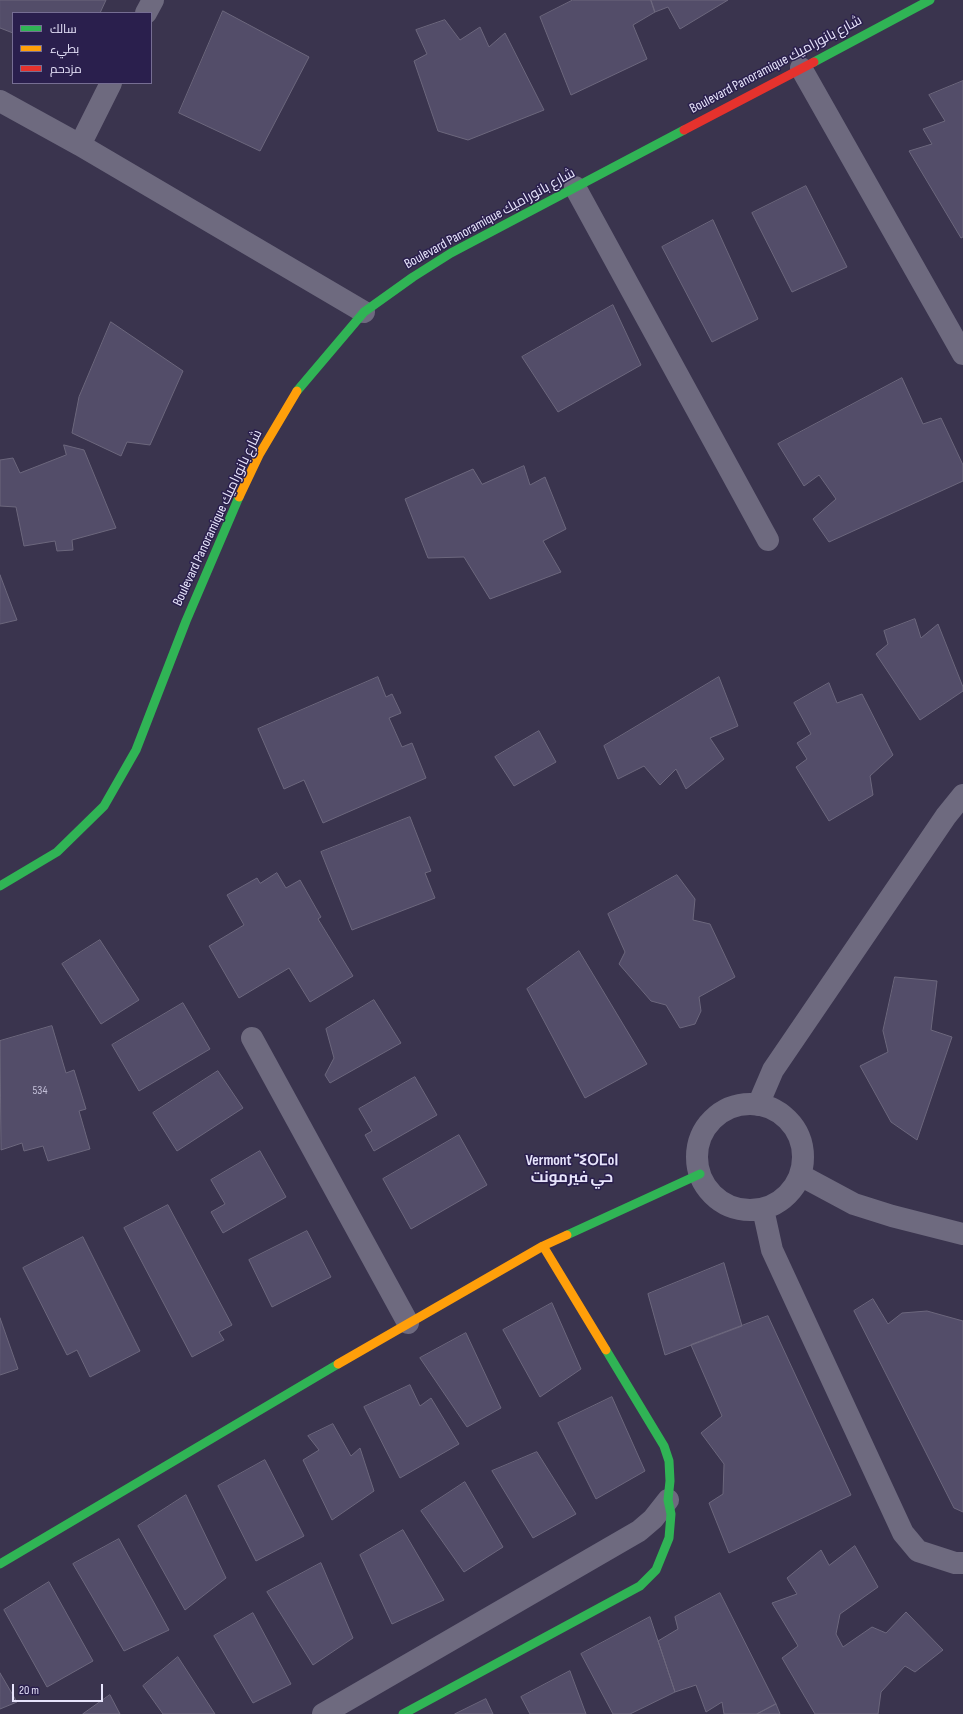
<!DOCTYPE html>
<html>
<head>
<meta charset="utf-8">
<style>
	body { margin:0 }
	#map { position:relative; width:963px; height:1714px; overflow:hidden; background:#3a344e; font-family:"Sofia Sans Condensed",Cairo,sans-serif }
	canvas { display:block }
	.legend { position:absolute; left:12px; top:12px; width:140px; height:72px; box-sizing:border-box; background:#2a1f4d; border:1px solid #766e93; margin:0; padding:5px 7px; list-style:none; font-size:12px; color:#e7e4fb }
	.legend li { display:flex; align-items:center; gap:8px; height:20px }
	.legend b { width:20px; border:1px solid #766e93 }
	.scale { position:absolute; left:12px; top:1684px; width:91px; height:18px; box-sizing:border-box; border:2px solid #e7e4fb; border-top:0; padding-left:5px; font-size:12px; line-height:14px; white-space:nowrap; color:#e7e4fb; -webkit-text-stroke:3px #2a1f4d; paint-order:stroke }
</style>
</head>
<body>
<div id="map">
<canvas width="963" height="1714"></canvas>
<ul class="legend">
<li><b style="height:5px;background:#30b455"></b>سالك</li>
<li><b style="height:5px;background:#ff9f0a"></b>بطيء</li>
<li><b style="height:5px;background:#e5322d"></b>مزدحم</li>
</ul>
<div class="scale">20 m</div>
</div>
<script>
const context = document.querySelector('canvas').getContext('2d');
context.lineJoin = 'round';
function fill(path, color) { context.fillStyle = color; context.fill(path, 'evenodd'); }
function strokePath(path, color, width, dash) { context.strokeStyle = color; context.lineWidth = width; context.lineCap = dash ? 'butt' : 'round'; context.setLineDash(dash || []); context.stroke(path); }
function label(font, color, halo, rows, align = 'center') {
  context.font = font + ' "Sofia Sans Condensed",Cairo,"Noto Sans Tifinagh",sans-serif'; context.lineWidth = 3; context.setLineDash([]); context.textBaseline = 'middle'; context.strokeStyle = halo; context.fillStyle = color; for (const [text, x, y, turn = 0] of rows) {
    context.save(); context.translate(x, y); context.rotate((+turn || 0) * Math.PI / 180); context.textAlign = isNaN(turn) ? turn : align; if (halo) context.strokeText(text, 0, 0); context.fillText(text, 0, 0); context.restore();
  }
}
const building = new Path2D(`
	M0 0H106L100 13H13V33L0 28Z
	M573 0H651L655 12 633 25 647 59 571 95 540 17Z
	M651 0H728L680 29 668 7 655 12Z
	M223 11 309 57 260 151 179 113Z
	M445 20 460 40 480 27 489 47 505 33 544 110 468 140 438 131 414 61 427 54 416 30Z
	M963 81V237L961 238 909 151 932 144 923 129 945 121 929 95Z
	M806 186 847 267 792 292 752 213Z
	M713 220 758 319 712 342 662 247Z
	M613 305 641 365 558 412 522 357Z
	M111 322 183 371 150 445 127 442 121 456 72 433 79 397Z
	M902 378 923 424 941 418 963 465V481L829 542 813 519 836 499 819 475 804 486 778 444Z
	M64 445 84 450 116 528 72 540 73 550 57 551 55 541 24 546 16 507 0 506V460L13 458 20 473 66 455Z
	M524 466 530 485 545 477 566 529 543 541 561 572 490 599 464 557 428 558 405 499 473 469 482 484Z
	M0 575 17 620 0 624Z
	M915 619 921 638 938 624 963 687V691L920 720 876 654 888 644 884 631Z
	M378 677 386 697 392 694 401 713 389 718 402 747 412 743 426 778 323 823 304 780 284 789 258 729Z
	M719 677 738 726 710 738 724 759 686 789 676 769 660 785 644 766 618 779 604 746Z
	M829 683 837 703 862 694 893 755 870 776 873 795 829 821 796 767 807 759 797 743 811 734 794 703Z
	M539 731 556 762 514 786 495 757Z
	M410 817 431 871 425 873 435 898 352 930 321 852Z
	M277 873 286 888 300 880 321 917 318 919 353 976 310 1002 289 968 239 998 209 946 244 925 227 895 257 878 260 883Z
	M677 875 695 899 693 920 710 924 735 977 699 997 701 1011 695 1024 680 1028 666 1005 651 1001 619 964 625 952 608 914Z
	M100 940 139 1000 101 1024 62 964Z
	M579 951 647 1064 585 1098 527 989Z
	M895 977 937 981 931 1030 952 1037 917 1140 891 1122 860 1066 888 1052 883 1031Z
	M374 1000 401 1043 330 1083 325 1075 334 1058 326 1029Z
	M183 1003 210 1049 139 1091 112 1045Z
	M52 1026 66 1073 74 1070 86 1109 79 1111 90 1149 48 1161 43 1146 24 1151 22 1143 1 1150 0 1041Z
	M218 1071 243 1108 177 1151 153 1113Z
	M415 1077 437 1115 374 1151 365 1135 372 1131 359 1109Z
	M459 1135 487 1185 411 1229 383 1179Z
	M260 1151 286 1197 223 1233 211 1212 225 1204 211 1180Z
	M168 1205 232 1325 219 1332 224 1340 192 1357 124 1228Z
	M307 1231 331 1277 272 1307 249 1260Z
	M83 1237 140 1351 90 1377 77 1350 67 1355 23 1268Z
	M724 1263 742 1326 665 1355 648 1294Z
	M873 1299 888 1324 902 1313 927 1311 963 1321V1512L954 1508 854 1311Z
	M552 1303 581 1369 540 1397 503 1330Z
	M768 1316 851 1495 729 1553 709 1503 723 1494 724 1464 701 1433 722 1416 691 1345Z
	M0 1318 18 1369 0 1375Z
	M466 1333 501 1408 467 1427 420 1358Z
	M410 1385 420 1406 431 1398 459 1444 400 1478 364 1407Z
	M612 1397 645 1471 596 1499 558 1423Z
	M333 1424 351 1456 360 1448 374 1491 332 1520 303 1460 319 1450 308 1436Z
	M537 1452 576 1514 533 1538 492 1471Z
	M265 1460 304 1536 256 1561 218 1486Z
	M465 1482 503 1547 464 1572 421 1511Z
	M186 1495 226 1578 185 1610 138 1526Z
	M403 1530 444 1600 392 1624 360 1555Z
	M119 1539 169 1630 124 1651 73 1564Z
	M855 1546 878 1587 840 1614 836 1634 843 1647 872 1627 886 1633 906 1612 943 1650 915 1672 905 1666 881 1692 878 1714H815L782 1658 798 1646 772 1603 797 1594 787 1578 821 1550 829 1565Z
	M321 1563 353 1638 313 1665 267 1592Z
	M49 1582 93 1661 47 1687 4 1610Z
	M720 1593 776 1704 757 1714H724L722 1702 706 1712 696 1685 675 1692 658 1641 678 1629 675 1617Z
	M253 1613 291 1684 253 1703 214 1636Z
	M650 1617 675 1692 630 1714H613L581 1654Z
	M178 1657 215 1714H163L143 1686Z
	M570 1671 586 1714H530L521 1697Z
	M0 1673 17 1702 0 1709Z
	M110 1695 120 1714H83Z
	M486 1699 493 1714H455Z
	M776 1704 780 1714H757Z`);
fill(building, '#534d69');
strokePath(building, '#6c677d', 1);
strokePath(new Path2D(`
	M146 13 153 0
	M801 68 963 354
	M0 101 80 145 364 312
	M80 145 111 83
	M575 187 768 540
	M252 1038 408 1323
	M697 1157a53 53 0 1 1 106 0a53 53 0 1 1-106 0Z
	M758 1105 773 1070 946 816 963 795
	M800 1175 854 1204 892 1216 963 1234
	M763 1209 772 1250 903 1533 918 1551 955 1563H963
	M323 1714 639 1531 653 1519 668 1500`), '#6e6a7f', 22);
strokePath(new Path2D(`
	M814 62 930 0
	M297 391 364 312 413 277 451 253 684 130
	M0 886 57 852 104 806 136 750 186 621 239 497
	M567 1235 700 1174
	M0 1564 338 1364
	M403 1714 640 1586 656 1570 669 1538 671 1514 668 1500 670 1481 669 1461 664 1446 606 1350`), '#30b455', 9);
strokePath(new Path2D(`
	M239 497 259 455 297 391
	M543 1246 606 1350
	M338 1364 543 1246 567 1235`), '#ff9f0a', 9);
strokePath(new Path2D(`
	M684 130 814 62`), '#e5322d', 9);
label('12px', '#c2bed6', null, [
	["534",40,1091]
]);
label('14px', '#e7e4fb', '#2a1f4d', [
	["Boulevard Panoramique شارع بانوراميك",776,65,-28],
	["Boulevard Panoramique شارع بانوراميك",490,219,-29],
	["Boulevard Panoramique شارع بانوراميك",218,518,-65]
]);
label('bold 15px', '#e7e4fb', '#2a1f4d', [
	["Vermont ⵯⵉⵔⵎoⵏ",572,1161],
	["حي فيرمونت",572,1178]
]);
</script>
</body>
</html>
